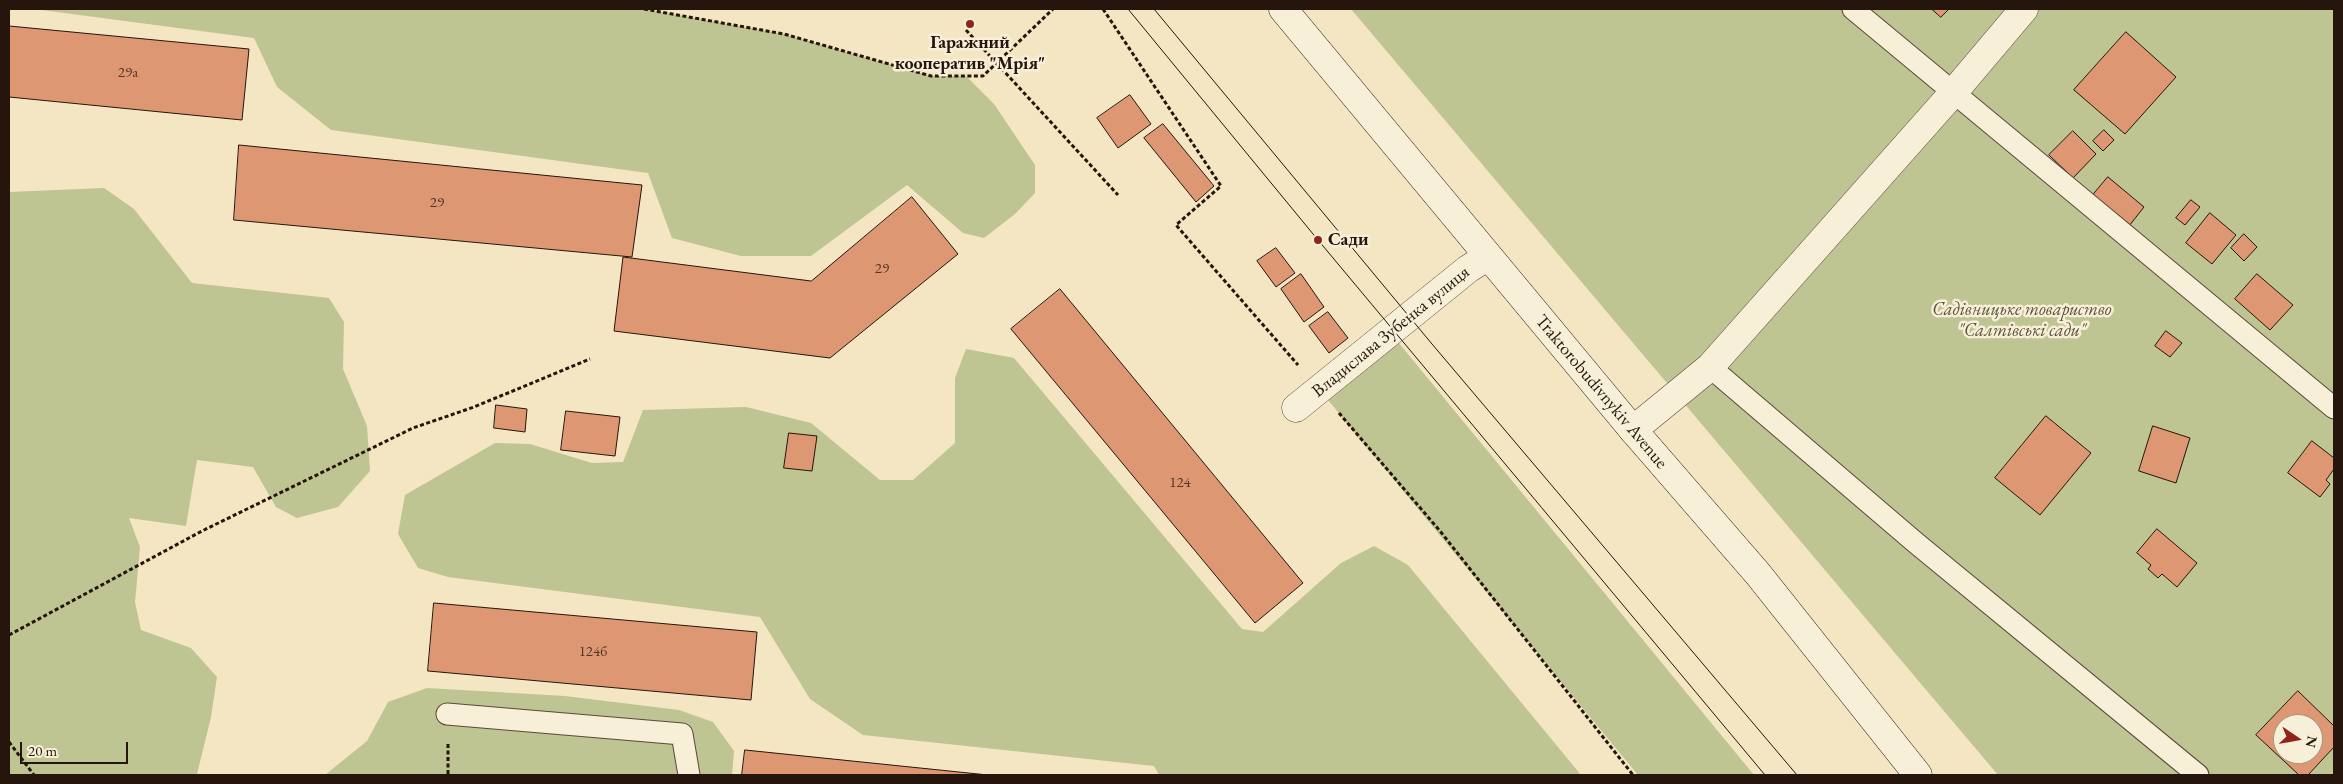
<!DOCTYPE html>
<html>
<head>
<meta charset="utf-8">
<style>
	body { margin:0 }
	#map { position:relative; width:2343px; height:784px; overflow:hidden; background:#f4e6c3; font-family:"EB Garamond",serif }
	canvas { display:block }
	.frame { position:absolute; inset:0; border:10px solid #25150c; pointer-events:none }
	.north { position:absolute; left:2273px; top:714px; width:50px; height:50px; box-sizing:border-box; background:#f8efd8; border:1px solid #a49886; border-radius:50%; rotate:102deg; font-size:14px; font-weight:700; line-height:20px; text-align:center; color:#25150c }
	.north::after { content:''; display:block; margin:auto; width:18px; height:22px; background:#8f2418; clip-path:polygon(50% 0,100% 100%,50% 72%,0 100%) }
	.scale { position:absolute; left:20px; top:742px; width:108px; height:22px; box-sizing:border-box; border:2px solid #25150c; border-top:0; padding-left:6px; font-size:15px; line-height:18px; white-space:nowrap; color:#25150c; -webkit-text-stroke:4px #f8efd8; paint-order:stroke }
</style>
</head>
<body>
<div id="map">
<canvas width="2343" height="784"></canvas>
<div class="frame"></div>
<div class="north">N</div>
<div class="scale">20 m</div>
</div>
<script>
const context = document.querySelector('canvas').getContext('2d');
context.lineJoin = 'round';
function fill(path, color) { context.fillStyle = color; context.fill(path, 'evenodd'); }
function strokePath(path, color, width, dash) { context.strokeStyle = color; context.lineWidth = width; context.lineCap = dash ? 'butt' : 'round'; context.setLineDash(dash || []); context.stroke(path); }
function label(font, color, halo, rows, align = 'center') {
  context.font = font + ' "EB Garamond",serif'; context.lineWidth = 5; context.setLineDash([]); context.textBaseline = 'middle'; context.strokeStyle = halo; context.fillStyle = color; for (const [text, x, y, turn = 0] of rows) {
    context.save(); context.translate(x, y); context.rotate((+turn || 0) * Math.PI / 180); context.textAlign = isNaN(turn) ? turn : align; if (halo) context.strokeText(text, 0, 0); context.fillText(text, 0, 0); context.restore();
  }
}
fill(new Path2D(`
	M34 9H644L784 34 931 76H966L994 104 1035 165V193L1015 214 984 238 963 233 907 185 811 256H741L672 238 648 173 331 130 277 87 254 38Z
	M1351 9H2334V775H1998ZM2283 724H2313V754H2283Z
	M104 188 134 209 192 283 329 298 344 322 343 369 367 426 370 471 338 507 297 518 276 507 253 467 197 460 186 526 129 518 140 547 135 602 141 630 191 648 217 677 211 717 197 774 9 775V192Z
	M1398 342 1754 775H1638L1328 400Z
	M966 349 1014 358 1242 629 1263 632 1341 563 1374 546 1408 565 1581 775H1159L1154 766 863 735 810 699 760 617 448 577 418 568 398 534 405 495 495 443 530 444 592 463 623 462 643 410 746 407 811 423 880 480H913L955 443V378Z
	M427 688 565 696 679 710 713 722 734 751 732 775H325L367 741 388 702Z`), '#bec492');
const building = new Path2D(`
	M1932 9H1949L1941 17Z
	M9 26 249 49 242 120 9 97Z
	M2126 32 2176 77 2125 134 2074 90Z
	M1130 95 1151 124 1118 148 1097 118Z
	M1163 124 1214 186 1196 202 1144 138Z
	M2104 130 2114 140 2103 151 2093 141Z
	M2073 131 2096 154 2073 178 2049 155Z
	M239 145 642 185 632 257 234 220Z
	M2108 177 2144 207 2129 226 2093 195Z
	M912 197 958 254 830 358 614 331 623 257 811 281Z
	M2191 200 2200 207 2185 225 2176 218Z
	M2210 213 2236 235 2212 264 2186 243Z
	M2244 234 2257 247 2244 261 2231 248Z
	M1276 248 1295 273 1276 287 1257 261Z
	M1301 274 1324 307 1304 322 1281 289Z
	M2257 274 2293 305 2270 330 2235 299Z
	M1060 289 1303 583 1255 623 1011 329Z
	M1328 312 1348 338 1329 353 1309 326Z
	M2166 331 2182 343 2170 357 2155 346Z
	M496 405 527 409 525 432 494 428Z
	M566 411 620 417 615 456 561 450Z
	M2046 416 2091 453 2040 515 1995 478Z
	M2153 426 2190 438 2176 483 2139 471Z
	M789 433 817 436 812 471 784 468Z
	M2312 441 2334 458V469L2326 480 2330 484 2320 497 2288 473Z
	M2157 529 2197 563 2177 587 2162 574 2158 578 2148 569 2151 565 2137 553Z
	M434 603 757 632 751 700 428 671Z
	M2298 691 2334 726V747L2308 775H2299L2256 735ZM2283 724H2313V754H2283Z
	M745 750 988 775H742Z`);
fill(building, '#de9773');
strokePath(building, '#25150c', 1);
const lane = new Path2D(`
	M1853 9 2334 408
	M1710 367 1916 543 2198 775
	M447 714 682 734 689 775`);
const street = new Path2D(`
	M1296 408 1468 269 1487 257
	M1633 430 1710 367 1953 93 2024 9`);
const secondary = new Path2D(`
	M1283 9 1633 430 1758 574 1918 775`);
strokePath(lane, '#59493a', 23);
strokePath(street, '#59493a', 29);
strokePath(secondary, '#25150c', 29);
strokePath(new Path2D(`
	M644 9 784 34 931 76H983L1053 9
	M1103 9 1221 186 1176 225 1298 365
	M966 30 1118 195
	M1339 413 1440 531 1633 775
	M9 635 202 531 413 428 474 407 590 359
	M9 742 34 775
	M448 744V775`), '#25150c', 3, [4, 2.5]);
strokePath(lane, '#f8efd8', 21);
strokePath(street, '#f8efd8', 28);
strokePath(secondary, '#f8efd8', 28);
strokePath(new Path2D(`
	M1128 9 1318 240 1765 775
	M1154 9 1432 344 1797 775`), '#25150c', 1);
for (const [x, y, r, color] of [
	[970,24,5,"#8f2418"],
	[1318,240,5,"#8f2418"]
]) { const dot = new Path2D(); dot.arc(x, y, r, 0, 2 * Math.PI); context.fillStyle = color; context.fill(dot); strokePath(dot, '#f8efd8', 2); }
label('15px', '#533626', null, [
	["29а",128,73],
	["29",437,203],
	["29",882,269],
	["124",1180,483],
	["124б",593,652]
]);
label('bold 18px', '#25150c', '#f8efd8', [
	["Гаражний",970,43],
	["кооператив \"Мрія\"",970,64],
	["Сади",1328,240,"left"]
]);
label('italic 18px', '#5b523b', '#f8efd8', [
	["Садівницьке товариство",2022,310],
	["\"Салтівські сади\"",2022,331]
]);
label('18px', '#25150c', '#f8efd8', [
	["Владислава Зубенка вулиця",1391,332,-39],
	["Traktorobudivnykiv Avenue",1601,392,50]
]);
</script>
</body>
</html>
